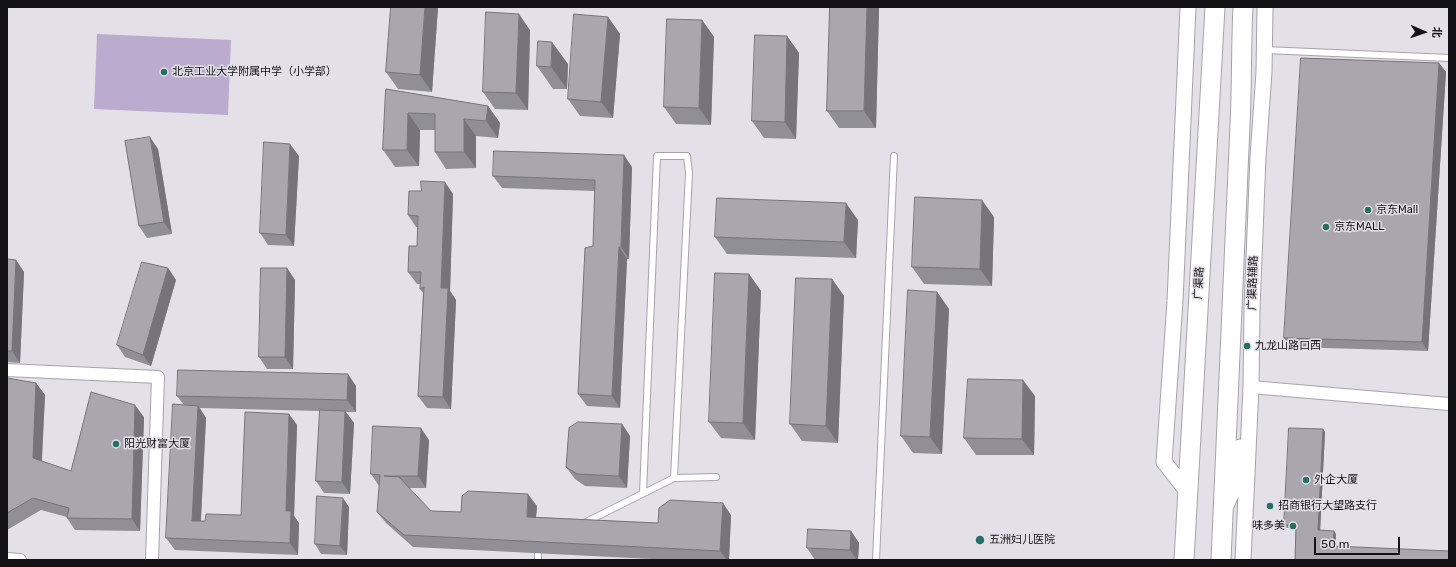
<!DOCTYPE html>
<html>
<head>
<meta charset="utf-8">
<style>
	body { margin:0 }
	#map { position:relative; width:1456px; height:567px; overflow:hidden; background:#e3e0e8; font-family:Rubik,"Noto Sans SC",sans-serif }
	canvas { display:block }
	.frame { position:absolute; inset:0; border:8px solid #131215; pointer-events:none }
	.north { position:absolute; left:1404px; top:12px; width:40px; height:40px; -webkit-text-stroke:3px #e3e0e8; paint-order:stroke; rotate:92deg; font-size:11px; font-weight:700; line-height:16px; text-align:center; color:#131215 }
	.north::after { content:''; display:block; margin:auto; width:14px; height:18px; background:#131215; clip-path:polygon(50% 0,100% 100%,50% 72%,0 100%) }
	.scale { position:absolute; left:1314px; top:537px; width:86px; height:18px; box-sizing:border-box; border:2px solid #131215; border-top:0; padding-left:5px; font-size:12px; line-height:14px; white-space:nowrap; color:#131215; -webkit-text-stroke:3px #e3e0e8; paint-order:stroke }
</style>
</head>
<body>
<div id="map">
<canvas width="1456" height="567"></canvas>
<div class="frame"></div>
<div class="north">北</div>
<div class="scale">50 m</div>
</div>
<script>
const context = document.querySelector('canvas').getContext('2d');
context.lineJoin = 'round';
function fill(path, color) { context.fillStyle = color; context.fill(path, 'evenodd'); }
function strokePath(path, color, width, dash) { context.strokeStyle = color; context.lineWidth = width; context.lineCap = dash ? 'butt' : 'round'; context.setLineDash(dash || []); context.stroke(path); }
function label(font, color, halo, rows, align = 'center') {
  context.font = font + ' Rubik,"Noto Sans SC",sans-serif'; context.lineWidth = 3; context.setLineDash([]); context.textBaseline = 'middle'; context.strokeStyle = halo; context.fillStyle = color; for (const [text, x, y, turn = 0] of rows) {
    context.save(); context.translate(x, y); context.rotate((+turn || 0) * Math.PI / 180); context.textAlign = isNaN(turn) ? turn : align; if (halo) context.strokeText(text, 0, 0); context.fillText(text, 0, 0); context.restore();
  }
}
fill(new Path2D(`
	M97 34 231 40 228 115 94 109Z`), '#bbaccf');
const service = new Path2D(`
	M1265 50 1449 58
	M674 478 716 477
	M584 523 674 478 689 173 687 156H657L643 493
	M538 560V546
	M876 560 894 156`);
const minor = new Path2D(`
	M7 370 158 377 152 560
	M1251 387 1449 404
	M7 559 20 560`);
const tertiary = new Path2D(`
	M1187 491 1164 462 1175 301 1188 7
	M1225 508 1235 486 1238 454 1240 447
	M1243 560 1251 387 1252 309 1258 157 1264 72 1265 7`);
const primary = new Path2D(`
	M1184 560 1215 7
	M1221 560C1227 415 1234 270 1240 125 1242 86 1241 46 1243 7`);
strokePath(service, '#a6a3aa', 8);
strokePath(minor, '#a6a3aa', 14);
strokePath(tertiary, '#a6a3aa', 17);
strokePath(primary, '#a6a3aa', 21);
strokePath(service, '#fff', 6);
strokePath(minor, '#fff', 12);
strokePath(tertiary, '#fff', 15);
strokePath(primary, '#fff', 19);
fill(new Path2D(`
	M391 7H438L432 92 398 89 386 72Z
	M830 7H879L876 128H839L827 111Z
	M608 17 620 34 613 118 580 116 568 99Z
	M702 20 714 37 711 125 676 124 664 107Z
	M530 30 528 110 495 109 483 92Z
	M787 36 799 53 796 139 764 138 752 121Z
	M1439 63 1446 72 1428 351 1290 347 1284 338Z
	M568 64 567 89H553L537 66Z
	M386 89 488 106 500 123 498 138 476 136V168L446 169 435 152V130H420L419 166 395 167 383 150Z
	M158 149 172 234 147 238 139 226Z
	M299 156 294 246 268 245 260 233Z
	M632 167 629 259H627L620 408 587 406 578 394 593 246 595 191 502 188 493 176Z
	M453 194 450 291 456 300 451 409 427 408 418 396 423 293 420 289 421 284H417L408 272 417 246 418 227H416L408 215Z
	M994 217 992 286 924 284 912 267Z
	M858 220 856 258 727 254 715 237Z
	M7 259 16 260 24 272 20 363 7 362Z
	M168 268 176 280 151 366 125 357 117 345Z
	M287 268 295 280 293 369H267L259 357Z
	M749 274 761 291 755 440 721 438 709 422Z
	M832 279 844 296 838 443 802 441 790 424Z
	M937 292 949 309 942 454 913 453 901 436Z
	M7 378 36 383 45 395 42 461 71 471 144 417 140 531 75 530 67 518V517L41 510 7 530Z
	M356 386V412H346L354 423 350 494 324 493 316 481 320 411 200 408 206 418 201 521H205L241 515 289 414 297 425 294 516 299 523 298 555 175 550 166 538 184 405 177 396Z
	M1035 396 1034 455H976L964 438Z
	M622 424 630 436 627 488 585 486 575 479 566 467Z
	M1323 429 1325 432 1320 530 1336 534V546L1295 560 1296 528H1287L1284 525Z
	M429 440 426 488H409L431 511 461 512 537 506 536 517 658 523 731 515 729 560H672L413 547 386 523 377 512 379 486 371 474Z
	M349 507 347 555 321 554 315 544Z
	M851 531 859 543 858 560H815L807 548Z`), '#918f96');
fill(new Path2D(`
	M425 7H438L432 92 420 75Z
	M867 7H879L876 128 864 111Z
	M519 14 530 30 528 110 516 93Z
	M608 17 620 34 613 118 601 102Z
	M702 20 714 37 711 125 699 108Z
	M787 36 799 53 796 139 785 122Z
	M552 42 568 64 567 89 551 67Z
	M1439 63 1446 72 1428 351 1422 342Z
	M488 106 500 123 498 138 486 121Z
	M408 113 420 130 419 166 407 150Z
	M464 119 476 136V168L464 152Z
	M150 137 158 149 172 234 164 222Z
	M7 143 8 145 7 187Z
	M290 144 299 156 294 246 286 235Z
	M624 155 632 167 629 259 621 247Z
	M445 182 453 194 450 291 456 300 451 409 443 397 441 288Z
	M982 200 994 217 992 286 980 269Z
	M846 203 858 220 856 258 844 242Z
	M619 247 627 259 620 408 612 396Z
	M16 260 24 272 20 363 12 351Z
	M168 268 176 280 151 366 143 355Z
	M287 268 295 280 293 369 285 357Z
	M749 274 761 291 755 440 743 423Z
	M832 279 844 296 838 443 826 426Z
	M937 292 949 309 942 454 930 437Z
	M348 374 356 386V412L347 400Z
	M1023 380 1035 396 1034 455 1022 439Z
	M36 383 45 395 41 470 33 458Z
	M135 405 144 417 140 531 132 519Z
	M198 406 206 418 200 533 192 521Z
	M345 411 354 423 350 494 342 482Z
	M289 414 297 425 294 516 299 523 298 555 290 543 286 511Z
	M622 424 630 436 627 488 619 476Z
	M421 428 429 440 426 488 418 476Z
	M1323 429 1325 432 1320 533 1318 530Z
	M528 494 537 506 535 529 527 517Z
	M343 498 349 507 347 555 340 546Z
	M723 503 731 515 729 560H727L720 551Z
	M851 531 859 543 858 560H857L850 550Z
	M1334 531 1336 534 1335 549 1333 546Z`), '#76747a');
const building = new Path2D(`
	M391 7H425L420 75 386 72Z
	M830 7H867L864 111H827Z
	M486 12 519 14 516 93 483 92Z
	M574 14 608 17 601 102 568 99Z
	M667 19 702 20 699 108 664 107Z
	M755 35 787 36 785 122 752 121Z
	M538 41 552 42 551 67 537 66Z
	M1301 58 1439 63 1422 342 1284 338Z
	M386 89 488 106 486 121 464 119V152H435V114L408 113 407 150H383Z
	M150 137 164 222 139 226 125 141Z
	M264 142 290 144 286 235 260 233Z
	M494 151 624 155 621 247H619L612 396 578 394 585 248 593 246 595 180 493 176Z
	M421 181 445 182 441 288H448L443 397 418 396 424 287 420 289 421 272H408L409 246H417L418 216 408 215 409 191H421Z
	M915 197 982 200 980 269 912 267Z
	M717 198 846 203 844 242 715 237Z
	M7 259 16 260 12 351H7Z
	M142 262 168 268 143 355 117 345Z
	M261 268H287L285 357H259Z
	M715 273 749 274 743 423 709 422Z
	M796 278 832 279 826 426 790 424Z
	M908 290 937 292 930 437 901 436Z
	M178 370 348 374 347 400 177 396Z
	M7 378 36 383 33 458 71 471 91 392 135 405 132 519 67 518 69 508 33 498 7 513Z
	M968 379 1023 380 1022 439 964 438Z
	M173 404 198 406 192 521H205L206 514 241 515 245 412 289 414 286 511H291L290 543 166 538Z
	M320 410 345 411 342 482 316 481Z
	M578 422 622 424 619 476 577 474 566 467 569 428Z
	M373 426 421 428 418 476H384L399 477 431 511 461 512 462 496 468 491 528 494 527 517 658 523 659 508 670 500 723 503 720 551 404 535 377 512 380 475 371 474Z
	M1289 428 1323 429 1318 530 1334 531 1333 546 1449 551V560H1295L1296 525H1284Z
	M317 496 343 498 340 546 315 544Z
	M808 529 851 531 850 550 807 548Z`);
fill(building, '#a9a6ae');
strokePath(building, '#76747a', 1);
for (const [x, y, r, color] of [
	[164,72,4,"#276f65"],
	[1368,210,4,"#276f65"],
	[1326,227,4,"#276f65"],
	[1247,346,4,"#276f65"],
	[116,444,4,"#276f65"],
	[1306,480,4,"#276f65"],
	[1270,506,4,"#276f65"],
	[1293,526,4,"#276f65"],
	[980,540,5,"#276f65"]
]) { const dot = new Path2D(); dot.arc(x, y, r, 0, 2 * Math.PI); context.fillStyle = color; context.fill(dot); strokePath(dot, '#e3e0e8', 1.5); }
label('11px', '#131215', '#e3e0e8', [
	["北京工业大学附属中学（小学部）",172,72],
	["京东Mall",1376,210],
	["京东MALL",1334,227],
	["九龙山路口西",1255,346],
	["阳光财富大厦",124,444],
	["外企大厦",1314,480],
	["招商银行大望路支行",1278,506],
	["味多美",1285,526,"right"],
	["五洲妇儿医院",989,540]
], 'left');
label('11px', '#131215', '#e3e0e8', [
	["广渠路",1199,283,-87],
	["广渠路辅路",1253,283,-88]
]);
</script>
</body>
</html>
